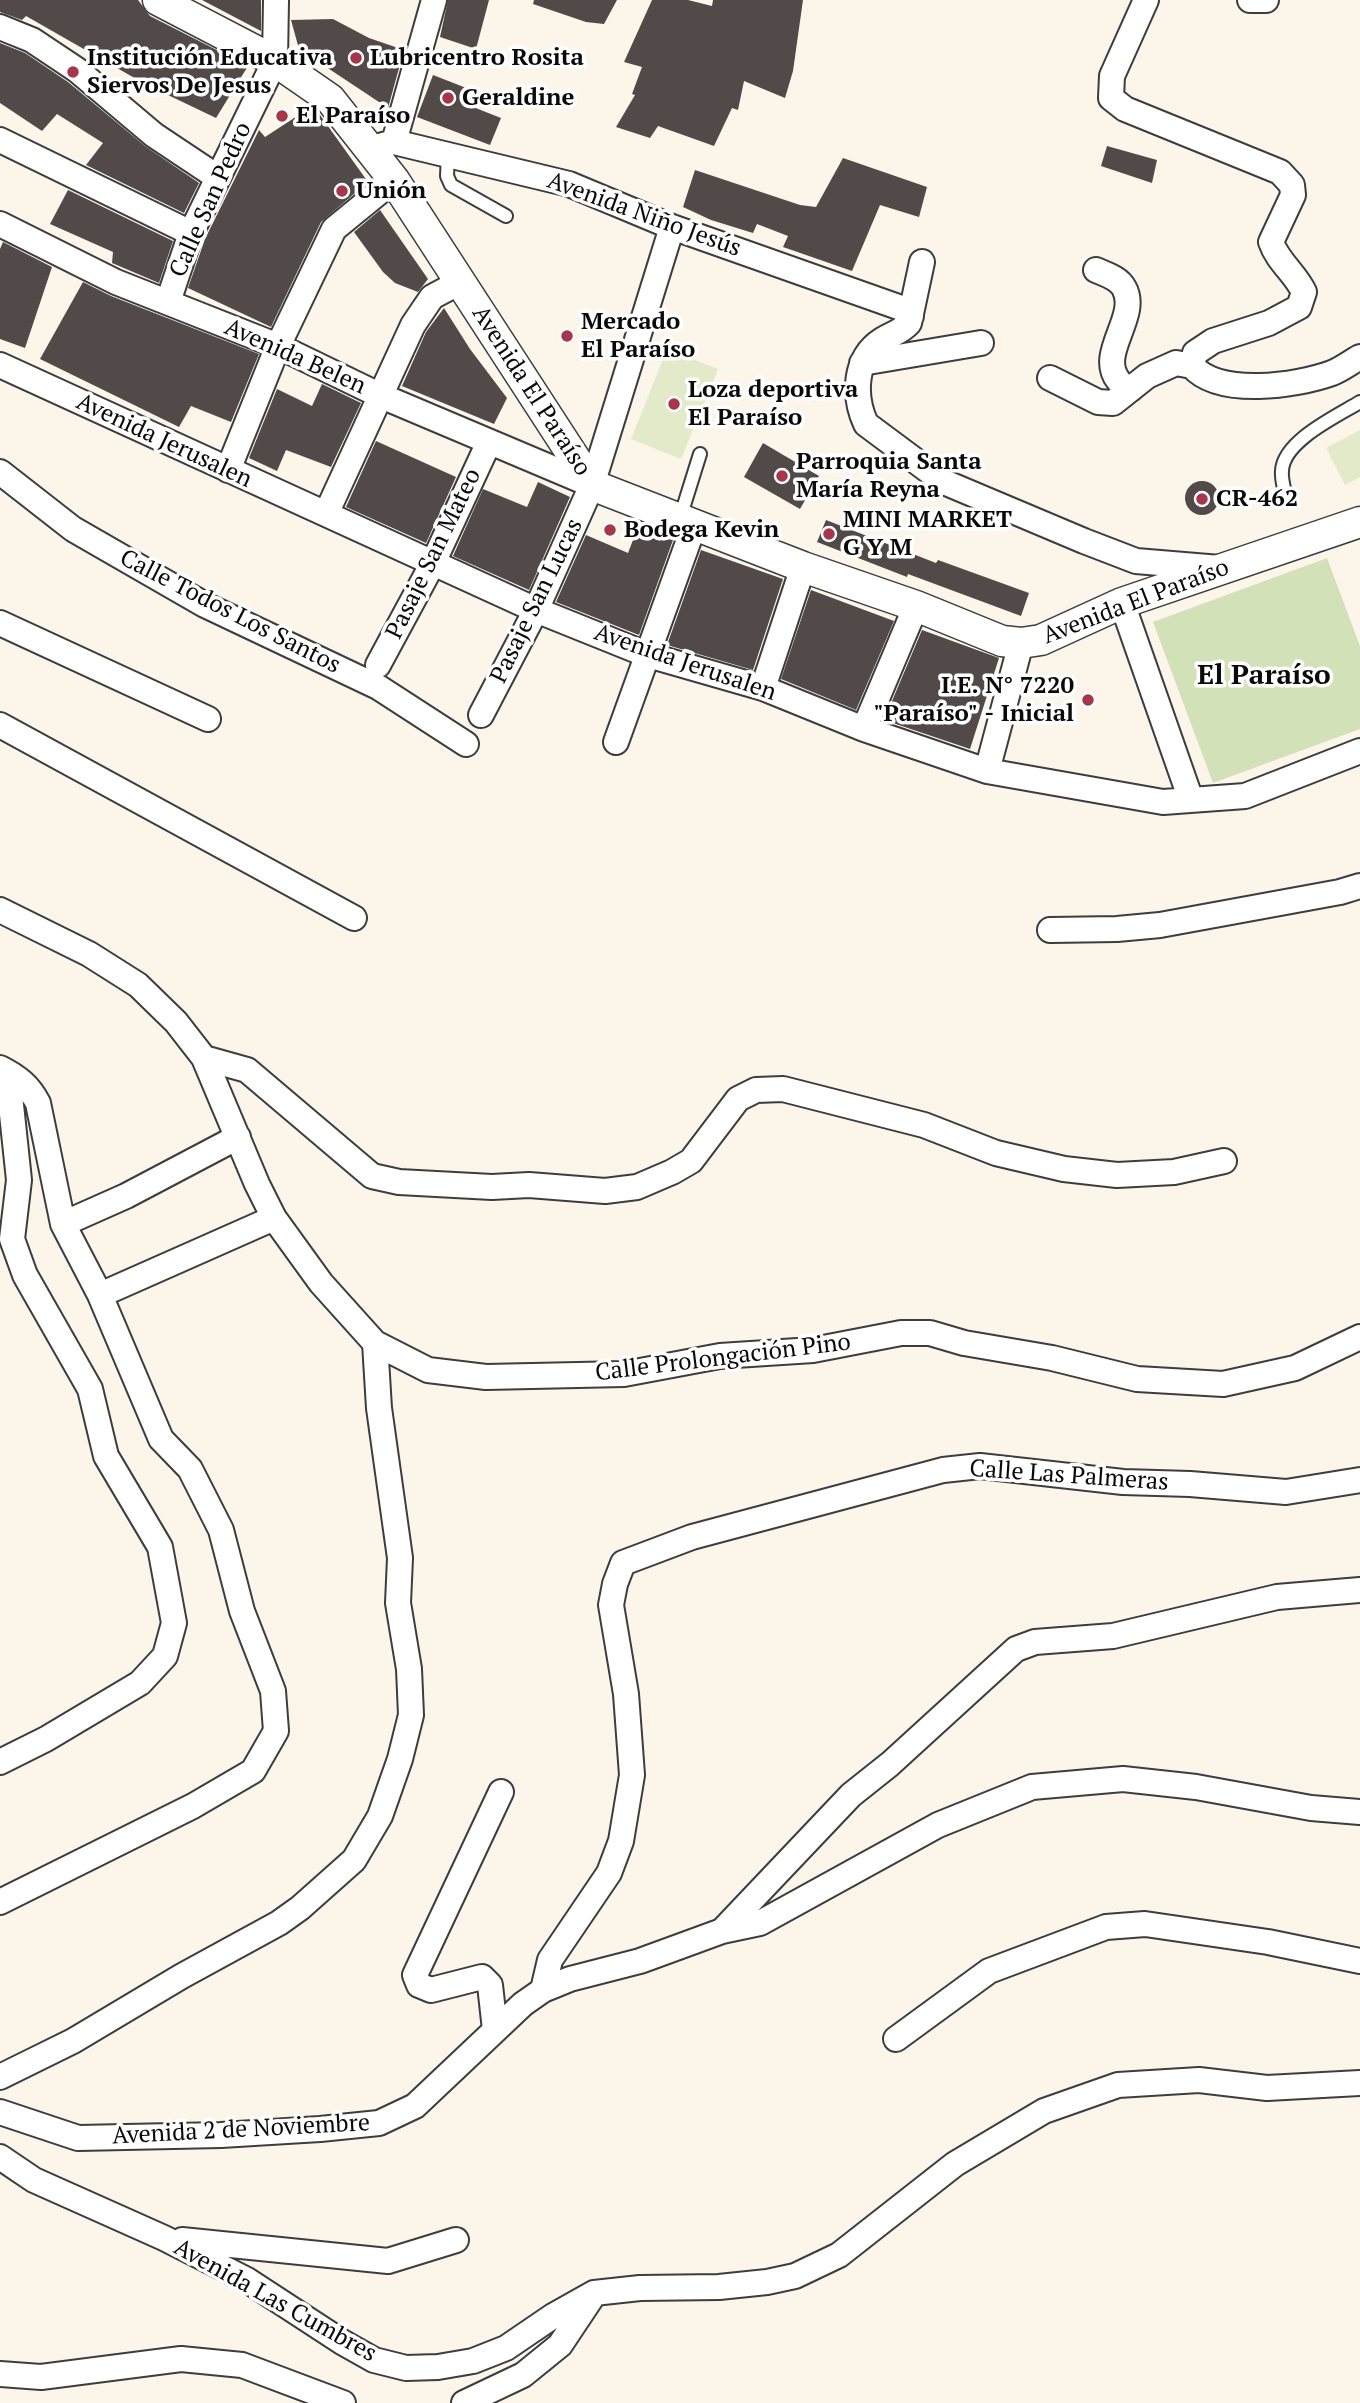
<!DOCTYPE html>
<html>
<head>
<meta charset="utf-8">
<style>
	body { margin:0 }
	canvas { display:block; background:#fcf6ea }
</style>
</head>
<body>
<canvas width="1360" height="2403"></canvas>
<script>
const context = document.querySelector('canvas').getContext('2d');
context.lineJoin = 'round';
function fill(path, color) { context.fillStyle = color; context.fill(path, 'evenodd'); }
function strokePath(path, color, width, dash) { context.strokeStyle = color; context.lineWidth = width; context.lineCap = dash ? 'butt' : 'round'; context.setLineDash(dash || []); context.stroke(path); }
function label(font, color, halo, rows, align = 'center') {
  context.font = font + ' "PT Serif",serif'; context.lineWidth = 7; context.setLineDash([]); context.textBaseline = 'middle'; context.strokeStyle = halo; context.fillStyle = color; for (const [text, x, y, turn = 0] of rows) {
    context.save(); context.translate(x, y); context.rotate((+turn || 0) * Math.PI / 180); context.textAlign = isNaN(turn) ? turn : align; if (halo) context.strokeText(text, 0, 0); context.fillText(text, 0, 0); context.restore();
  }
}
fill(new Path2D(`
	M1327 558 1360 646V729L1213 783 1153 622Z`), '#d3e1b9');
fill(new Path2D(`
	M667 349 718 369 681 459 631 439Z
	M1360 430V477L1345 485 1326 448Z`), '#e3eac9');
fill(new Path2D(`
	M0 0H138L150 16 248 66 216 118 145 84 26 16 22 20 0 12Z
	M202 0H261V31Z
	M448 0H489L476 49 440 37Z
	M534 0H617L604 24 586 22 533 4Z
	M652 0H688L712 6 713 0H803L793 71 785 98 744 81 738 110 732 108 714 146 658 126 650 138 616 127 635 95 632 94 642 67 624 62Z
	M333 19 369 38 404 50 388 108 299 49 291 20Z
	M0 43 25 53 68 82 145 146 199 183 184 213 86 165 103 143 57 114 42 131 0 103Z
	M433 75 474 91 468 105 501 118 490 145 417 117Z
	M311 107 320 115 368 182 321 222 271 327 188 288 205 239 259 130 265 137Z
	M1107 146 1157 160 1152 183 1101 166Z
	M843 158 927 187 919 217 880 205 852 271 783 247 788 236 757 224 753 233 711 220 683 207 695 170 800 205 816 207Z
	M68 190 173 241 159 283 112 263 113 252 50 224Z
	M380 210 428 279 418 292 395 283 383 272 354 232Z
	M3 242 52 267 25 348 0 339V249Z
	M83 282 111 296 259 354 231 422 191 406 179 427 40 359Z
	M444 308 470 349 507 398 494 424 402 386 426 332Z
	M322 384 361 403 331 467 286 450 277 471 249 458 277 389 312 406Z
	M376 441 456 477 426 543 346 507Z
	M763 443 819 476 800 509 744 477Z
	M1185 498a17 17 0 1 1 34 0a17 17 0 1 1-34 0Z
	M538 482 570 497 529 590 453 556 483 489 527 507Z
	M826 520 936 563 938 560 1029 593 1021 616 908 574 907 577 817 542Z
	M638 527 673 540 639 635 556 602 586 535 628 553Z
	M701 550 783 579 753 670 667 645Z
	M811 590 894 621 856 710 781 679Z
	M922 630 999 658 970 749 884 720Z`), '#514a48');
const service = new Path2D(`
	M448 154 447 176 451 185 506 216
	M1286 499C1285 490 1281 480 1282 471 1283 441 1337 416 1360 402
	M680 518 700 454`);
const minor = new Path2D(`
	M1146 0 1112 76 1111 98 1125 109 1280 172 1292 185 1293 195 1271 242C1278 262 1295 273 1304 292L1299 307 1269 323 1213 341 1195 353 1192 366C1219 397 1296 386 1332 373 1342 369 1351 362 1360 357
	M1250 0H1266
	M0 27 32 40 77 70 154 135 217 177
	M0 140 191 233
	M394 142 434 0
	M371 153 379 146 394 142 569 184 672 227 904 309 911 316
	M0 224 116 282 278 346 379 395 592 485
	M922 262 909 323C901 332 892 334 882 340 854 358 853 396 866 424L944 482 1084 541 1136 561 1220 568
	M1096 270C1105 274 1119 278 1124 288 1140 316 1097 353 1118 380 1120 384 1127 387 1131 389
	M168 302 191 233 275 61 276 0
	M862 363 981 343
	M0 365 536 610 648 655 763 688 864 729 987 771 1163 802 1245 796 1360 751
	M1050 378 1098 402 1113 403 1147 376 1176 363 1192 366
	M228 470 278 346 334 229 394 180
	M0 472 73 529 205 605 378 687 466 744
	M326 514 413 325 432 297 460 282
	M1122 603 1191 800
	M0 623 208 719
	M378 665 433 563 489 442
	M763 688 803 567
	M481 715 536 610 592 485 672 227
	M0 725 354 918
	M864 729 916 606
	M616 742 695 523
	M987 771 1021 643
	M0 910 89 954 138 985 176 1022 204 1058 257 1184 274 1218 321 1283 375 1343 428 1370 486 1377 624 1374 720 1356 813 1350 901 1333H930L964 1343 1052 1358 1137 1379 1223 1384 1295 1368 1360 1337
	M1050 930 1117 929 1160 925 1340 892 1360 886
	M204 1058 247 1070 372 1176 399 1182 492 1187 529 1185 605 1191 637 1187 672 1172 691 1161 738 1099 756 1090 783 1089 924 1125 996 1153 1064 1169 1117 1175 1174 1172 1224 1161
	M0 1068C18 1077 29 1086 38 1103L63 1224 100 1295 161 1439 190 1469 221 1530 242 1611 273 1691 276 1731 253 1771 193 1806 0 1902
	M0 1072 9 1086 19 1180 12 1239 25 1275 90 1389 106 1456 160 1547 174 1623 165 1656 140 1683 46 1739 0 1762
	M63 1224 126 1196 238 1137
	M100 1295 274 1218
	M722 1931 760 1923 938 1825 1032 1787 1123 1779 1196 1787 1311 1808 1360 1812
	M543 1990 550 1960 609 1873 621 1841 632 1775 626 1694 611 1605 615 1584 623 1563 692 1537 943 1470 980 1466 1123 1482 1190 1484 1286 1492 1360 1480
	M495 2030 490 1985 482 1977 431 1990 419 1985 415 1975 501 1792
	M896 2039 989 1971 1106 1927 1145 1924 1268 1942 1360 1961
	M0 2077 73 2041 182 1976 279 1923 300 1908 354 1860 380 1816 400 1759 411 1715 409 1669 398 1603 400 1558 379 1408 375 1343
	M0 2112 78 2138 221 2135 320 2129 379 2123 415 2106 523 2004 543 1990 570 1979 640 1961 722 1931 851 1795 890 1764 1016 1649 1035 1642 1113 1636 1277 1597 1360 1590
	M0 2157 34 2180 164 2238 247 2280 342 2342 374 2360 406 2368 438 2367 473 2361 506 2348 553 2316 594 2293 640 2288 719 2287 767 2282 795 2276 839 2255 955 2164 1044 2111 1118 2085 1199 2080 1267 2088 1360 2083
	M182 2240 388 2261 456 2240
	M0 2374 41 2377 181 2359 242 2365 343 2403
	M464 2403 523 2375 560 2345 592 2297`);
const tertiary = new Path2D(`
	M158 0 275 61 330 99 394 180 592 485 803 567 916 606 1002 641 1021 643 1041 640 1122 603 1360 522`);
strokePath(service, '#3d3d3d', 16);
strokePath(minor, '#3d3d3d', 28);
strokePath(tertiary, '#3d3d3d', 33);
strokePath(service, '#fff', 12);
strokePath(minor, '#fff', 24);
strokePath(tertiary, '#fff', 30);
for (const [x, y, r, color] of [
	[356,58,7,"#a6364a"],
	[73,72,7,"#a6364a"],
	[448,98,7,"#a6364a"],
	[282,116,7,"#a6364a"],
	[342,191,7,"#a6364a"],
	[567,336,7,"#a6364a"],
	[674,404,7,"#a6364a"],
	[782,476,7,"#a6364a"],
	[1202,499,7,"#a6364a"],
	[610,530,7,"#a6364a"],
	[829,534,7,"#a6364a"],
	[1088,700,7,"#a6364a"]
]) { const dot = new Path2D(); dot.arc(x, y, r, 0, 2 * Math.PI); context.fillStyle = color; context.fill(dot); strokePath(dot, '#fff', 2.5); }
label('bold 24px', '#0a0a0a', '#fff', [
	["Institución Educativa",87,58],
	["Siervos De Jesus",87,86],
	["Lubricentro Rosita",370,58],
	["Geraldine",462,98],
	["El Paraíso",296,116],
	["Unión",356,191],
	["Mercado",581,322],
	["El Paraíso",581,350],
	["Loza deportiva",688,390],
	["El Paraíso",688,418],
	["Parroquia Santa",796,462],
	["María Reyna",796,490],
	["CR-462",1216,499],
	["MINI MARKET",843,520],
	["G Y M",843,548],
	["Bodega Kevin",624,530],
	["I.E. N° 7220",1074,686,"right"],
	["\"Paraíso\" - Inicial",1074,714,"right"]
], 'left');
label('24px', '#0a0a0a', '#fff', [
	["Calle San Pedro",211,200,-66],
	["Avenida Niño Jesús",644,215,20],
	["Avenida Belen",295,357,24],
	["Avenida El Paraíso",531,391,57],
	["Avenida Jerusalen",164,441,25],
	["Pasaje San Mateo",434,554,-64],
	["Pasaje San Lucas",537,601,-64],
	["Avenida El Paraíso",1136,602,-21],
	["Calle Todos Los Santos",230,612,27],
	["Avenida Jerusalen",685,663,19],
	["Calle Prolongación Pino",723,1358,-7],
	["Calle Las Palmeras",1069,1476,4],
	["Avenida 2 de Noviembre",241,2130,-3],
	["Avenida Las Cumbres",275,2301,29]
]);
label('bold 28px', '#0a0a0a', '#fff', [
	["El Paraíso",1264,676]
]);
</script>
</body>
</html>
